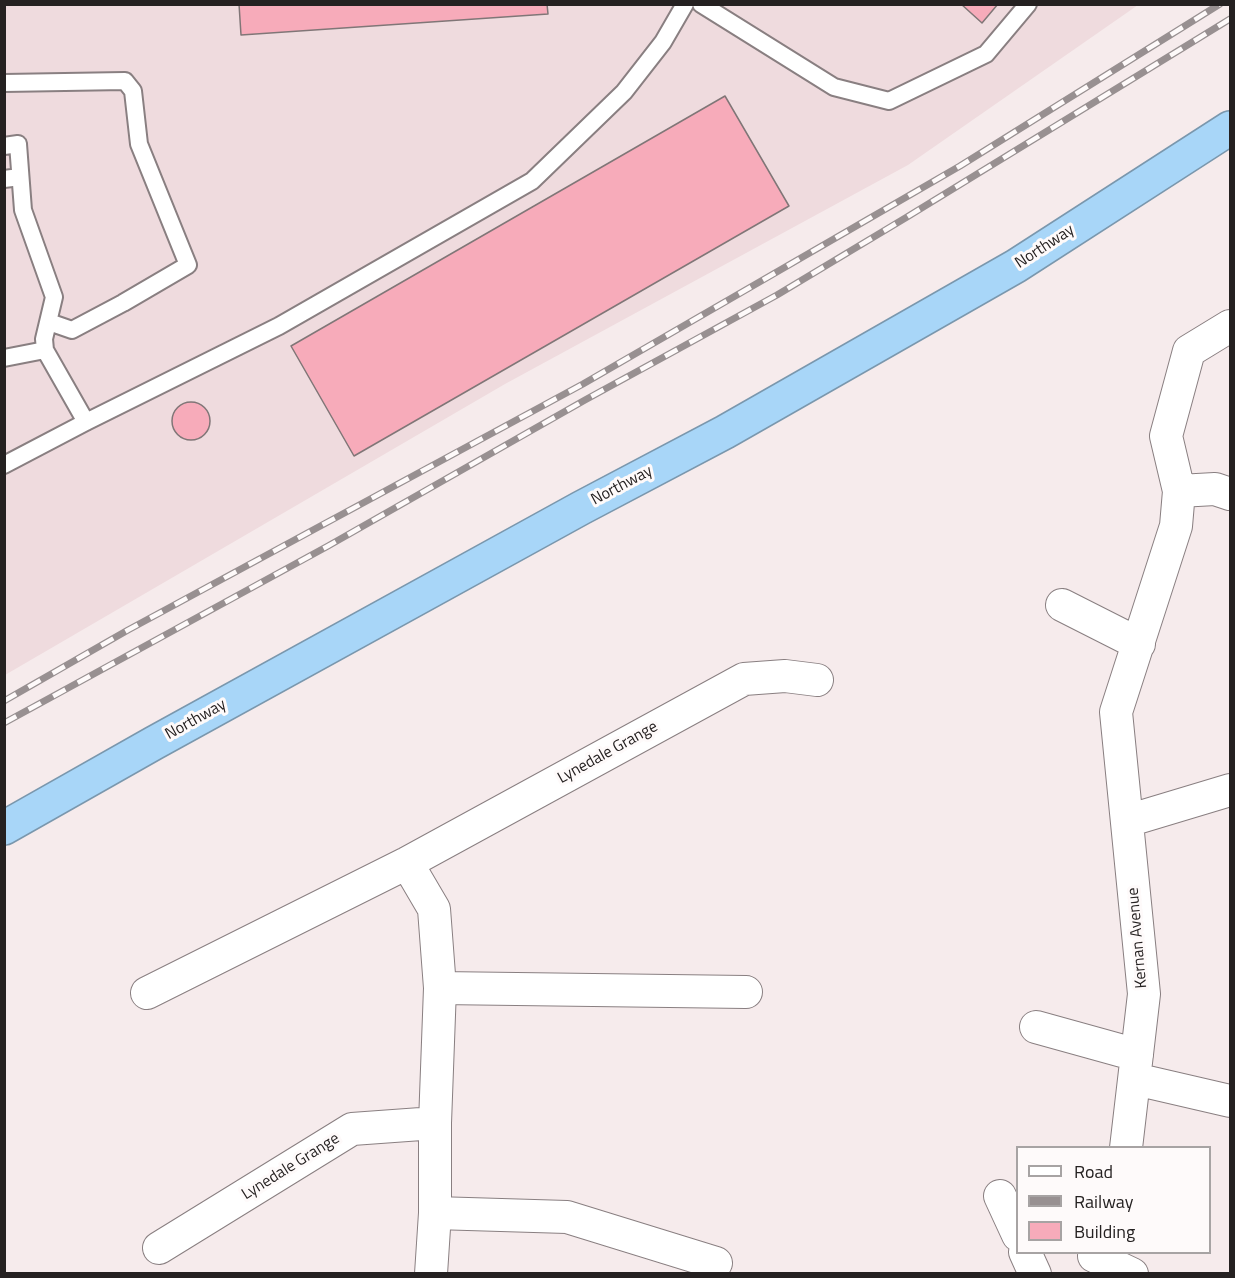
<!DOCTYPE html>
<html>
<head>
<meta charset="utf-8">
<style>
	body { margin:0 }
	#map { position:relative; width:1235px; height:1278px; overflow:hidden; background:#f6ebec; font-family:"Titillium Web",sans-serif }
	canvas { display:block }
	.frame { position:absolute; inset:0; border:6px solid #252121; pointer-events:none }
	.legend { position:absolute; left:1016px; top:1146px; width:195px; height:108px; box-sizing:border-box; background:#fefafa; border:2px solid #a7a3a3; margin:0; padding:8px 10px; list-style:none; font-size:18px; color:#252121 }
	.legend li { display:flex; align-items:center; gap:12px; height:30px }
	.legend b { width:30px; border:2px solid #a7a3a3 }
</style>
</head>
<body>
<div id="map">
<canvas width="1235" height="1278"></canvas>
<div class="frame"></div>
<ul class="legend">
<li><b style="height:8px;background:#fff"></b>Road</li>
<li><b style="height:8px;background:#989091"></b>Railway</li>
<li><b style="height:16px;background:#f7abba"></b>Building</li>
</ul>
</div>
<script>
const context = document.querySelector('canvas').getContext('2d');
context.lineJoin = 'round';
function fill(path, color) { context.fillStyle = color; context.fill(path, 'evenodd'); }
function strokePath(path, color, width, dash) { context.strokeStyle = color; context.lineWidth = width; context.lineCap = dash ? 'butt' : 'round'; context.setLineDash(dash || []); context.stroke(path); }
function label(font, color, halo, rows, align = 'center') {
  context.font = font + ' "Titillium Web",sans-serif'; context.lineWidth = 6; context.setLineDash([]); context.textBaseline = 'middle'; context.strokeStyle = halo; context.fillStyle = color; for (const [text, x, y, turn = 0] of rows) {
    context.save(); context.translate(x, y); context.rotate((+turn || 0) * Math.PI / 180); context.textAlign = isNaN(turn) ? turn : align; if (halo) context.strokeText(text, 0, 0); context.fillText(text, 0, 0); context.restore();
  }
}
fill(new Path2D(`
	M5 5H1138L908 165 505 384 5 675Z`), '#efdbde');
const building = new Path2D(`
	M239 4H547L548 14 241 35Z
	M961 4H998L982 23Z
	M725 96 789 206 354 456 291 346Z
	M172 421a19 19 0 1 1 38 0a19 19 0 1 1-38 0Z`);
fill(building, '#f7abba');
strokePath(building, '#807677', 1.5);
const lane = new Path2D(`
	M701 4 834 87 889 101 986 54 1028 4
	M4 83 125 81 133 91 139 144 188 265 123 303 72 330 49 322
	M4 146 18 144 23 210 54 297 44 339 45 350 86 422
	M4 179 20 177
	M4 358 45 350
	M4 465 86 422 279 326 532 181 624 92 663 42 685 4`);
const street = new Path2D(`
	M1179 491 1215 489 1230 494
	M1062 605 1139 644
	M1127 821 1230 790
	M407 863 434 909 440 988 435 1123V1213L431 1274
	M440 988 746 992
	M147 993 407 863 744 679 785 676 817 680
	M1036 1027 1137 1055
	M1135 1079 1230 1101
	M1126 1148 1144 994 1116 712 1176 526 1179 491 1166 436 1189 351 1230 326
	M1000 1196 1018 1235
	M435 1213 567 1217 716 1263
	M159 1248 352 1129 435 1123
	M1025 1252 1035 1274
	M1094 1256 1132 1274`);
const highway = new Path2D(`
	M4 828 154 743 581 508 725 432 1016 266 1230 128`);
strokePath(lane, '#897f81', 20);
strokePath(street, '#897f81', 34);
strokePath(highway, '#7a97ad', 36);
strokePath(lane, '#fff', 16);
strokePath(street, '#fff', 32);
strokePath(highway, '#a8d6f8', 33);
const rail = new Path2D(`
	M4 701 128 630 583 384 960 166 1220 4
	M4 723 328 546 585 400 777 295 907 217 1230 19`);
strokePath(rail, '#989091', 7);
strokePath(rail, '#fefafa', 4.5, [14]);
label('16px', '#252121', '#fefafa', [
	["Northway",1045,247,-33],
	["Northway",622,486,-28],
	["Northway",196,720,-29],
	["Lynedale Grange",608,753,-29],
	["Kernan Avenue",1138,938,-95],
	["Lynedale Grange",291,1167,-32]
]);
</script>
</body>
</html>
